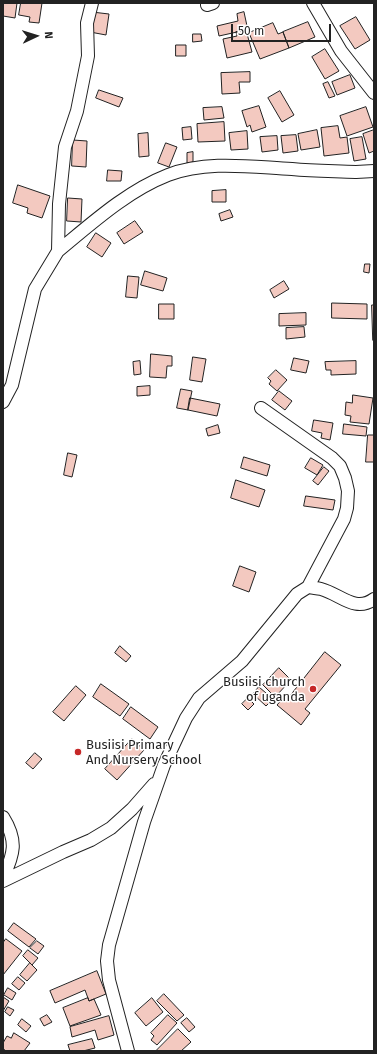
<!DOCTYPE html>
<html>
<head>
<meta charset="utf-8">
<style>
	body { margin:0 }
	#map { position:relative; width:377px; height:1054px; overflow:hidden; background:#fff; font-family:"Fira Sans",sans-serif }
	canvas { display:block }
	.frame { position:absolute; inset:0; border:4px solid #222; pointer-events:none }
	.north { position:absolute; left:16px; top:16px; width:40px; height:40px; -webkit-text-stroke:3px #fff; paint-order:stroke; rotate:86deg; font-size:11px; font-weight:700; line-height:16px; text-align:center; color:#222 }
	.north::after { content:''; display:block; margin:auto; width:14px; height:18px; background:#222; clip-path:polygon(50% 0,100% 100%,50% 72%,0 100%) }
	.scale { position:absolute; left:231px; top:24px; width:100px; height:18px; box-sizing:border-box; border:2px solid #222; border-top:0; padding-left:5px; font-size:12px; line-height:14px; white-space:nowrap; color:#222; -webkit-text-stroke:3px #fff; paint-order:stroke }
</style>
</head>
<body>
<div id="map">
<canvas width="377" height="1054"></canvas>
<div class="frame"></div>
<div class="north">N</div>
<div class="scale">50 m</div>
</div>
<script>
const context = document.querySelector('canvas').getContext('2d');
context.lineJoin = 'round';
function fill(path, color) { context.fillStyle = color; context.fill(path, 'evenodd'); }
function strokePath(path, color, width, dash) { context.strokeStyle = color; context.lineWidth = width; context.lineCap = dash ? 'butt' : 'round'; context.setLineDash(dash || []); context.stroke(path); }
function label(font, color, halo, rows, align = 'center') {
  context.font = font + ' "Fira Sans",sans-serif'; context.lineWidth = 3; context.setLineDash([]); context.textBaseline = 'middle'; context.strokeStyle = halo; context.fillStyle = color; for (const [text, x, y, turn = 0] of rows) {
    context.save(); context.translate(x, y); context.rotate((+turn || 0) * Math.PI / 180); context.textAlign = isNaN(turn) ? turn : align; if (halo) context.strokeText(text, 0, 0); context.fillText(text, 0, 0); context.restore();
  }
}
const building = new Path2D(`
	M3 3H17L15 18 3 16Z
	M21 3H42L39 23 29 22 30 17 19 15Z
	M92 12 109 14 106 35 90 32Z
	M244 12 247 26 246 27V30L219 36 217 26 238 21 237 14Z
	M356 17 370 40 355 49 340 26Z
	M308 22 315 37 289 48 283 32Z
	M273 23 278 34 283 32 289 48 260 59 249 33Z
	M246 30 252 52 227 58 223 39 237 36 236 32Z
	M193 34H201L202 41 193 42Z
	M176 45H186V56H176Z
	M325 49 339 71 325 79 312 57Z
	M250 72V82H239L240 93 222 94 221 73Z
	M350 75 355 88 337 95 332 82Z
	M328 82 335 96 329 98 323 84Z
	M99 90 123 98 119 107 96 98Z
	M280 91 294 115 282 122 268 98Z
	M259 106 266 127 252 132 250 125 247 127 242 111Z
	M222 107 224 118 204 120 203 108Z
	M366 107 373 127 347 136 340 116Z
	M224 122 225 141 198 142 197 124Z
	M338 126 340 138 347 137 349 153 324 156 321 128Z
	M191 127 192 139 183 140 182 128Z
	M317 130 320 147 301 150 298 134Z
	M374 130V151L369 153 363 134Z
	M247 131 248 149 231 150 229 133Z
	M148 133 149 156 139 157 138 134Z
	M296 135 298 151 283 153 281 136Z
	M277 136 278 150 262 152 260 137Z
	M362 137 366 159 354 161 350 139Z
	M73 140 87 141 86 167 72 166Z
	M166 143 177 147 169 167 158 163Z
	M193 152V162L187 163V153Z
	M108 170 122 171 121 181H107Z
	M18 185 50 196 42 218 27 213 28 208 13 203Z
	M226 190V202H212V191Z
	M68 198 82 199 81 222 67 221Z
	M230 210 233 217 221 221 219 214Z
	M135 221 143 232 124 244 117 233Z
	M96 233 111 243 102 257 87 247Z
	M365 264H370L369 273 364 272Z
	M145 271 167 278 163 291 141 285Z
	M128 276 139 277 137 298 126 297Z
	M284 281 289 289 274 298 270 290Z
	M332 303 367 304V319L332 318Z
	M159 304H174V319H159Z
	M372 305H374V339L373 340Z
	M306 313V325L279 326V314Z
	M304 327 305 337 286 339V328Z
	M151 354 172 356V366H167L166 378 150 377Z
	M193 357 206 359 202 382 190 380Z
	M294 358 309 361 306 373 291 370Z
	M140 361 141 374 134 375 133 362Z
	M356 361V374L331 375V370H326L325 362Z
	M276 370 287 380 277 391 269 384 271 381 268 378Z
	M150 386V395L137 396V387Z
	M181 389 192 391 188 410 177 408Z
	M279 391 292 401 285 410 272 400Z
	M353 395 373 398 369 424 350 422 351 416 345 415 346 402 352 403Z
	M190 398 220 404 217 416 188 410Z
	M314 420 333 423 330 440 321 438 322 433 312 431Z
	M344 424 367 427 366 436 343 434Z
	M218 425 220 433 208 436 206 429Z
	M368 435H374V462H366Z
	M68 453 77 455 72 477 64 475Z
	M244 457 270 465 267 476 241 468Z
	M311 458 323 465 317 475 305 468Z
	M324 467 329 471 318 485 313 481Z
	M236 480 265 490 259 507 231 498Z
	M306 496 335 500 333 510 304 506Z
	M240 566 256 572 249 592 233 586Z
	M120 646 131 656 126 662 115 653Z
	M325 652 341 665 305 709 310 713 301 725 277 705 284 697 287 699Z
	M279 668 291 680 275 697 263 685Z
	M101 684 129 704 120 716 93 697Z
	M76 686 86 695 64 721 53 712Z
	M259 687 273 699 266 706 253 694Z
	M248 698 254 704 248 710 242 704Z
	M131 707 158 727 150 739 123 719Z
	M132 739 144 750 117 780 105 769Z
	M35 753 42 759 33 769 26 763Z
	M14 923 36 939 29 947 8 931Z
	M6 939 22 951 3 975V943Z
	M37 941 44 946 38 954 30 948Z
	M28 950 38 958 32 965 23 956Z
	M30 963 37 970 27 981 20 975Z
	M97 971 106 994 89 1001 85 990 55 1003 50 991Z
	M18 977 25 983 19 990 12 984Z
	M8 988 16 993 12 1000 4 995Z
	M164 994 184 1015 177 1021 157 1001Z
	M3 997 9 1001 3 1011Z
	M88 998 89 1001 94 999 101 1015 70 1026 63 1008Z
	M152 998 163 1012 146 1026 135 1013Z
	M8 1007 14 1010 10 1016 5 1012Z
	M47 1015 52 1022 44 1026 40 1019Z
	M168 1015 177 1023 157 1045 151 1040 154 1036 151 1033Z
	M109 1016 114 1035 98 1040 95 1030 72 1037 70 1027Z
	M187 1018 195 1027 189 1032 181 1023Z
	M22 1019 31 1026 26 1032 18 1025Z
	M178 1029 191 1042 181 1051H156Z
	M14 1033 30 1043 24 1051H4L5 1050 3 1049V1043L7 1036 11 1038Z
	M92 1039 95 1048 83 1051H70L68 1045Z`);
fill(building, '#f3c9c0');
strokePath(building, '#222', 1);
const minor = new Path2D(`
	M313 3 341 51 374 93
	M207 5 213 3
	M58 251C92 223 127 191 168 175 207 160 251 167 292 169 313 171 334 171 356 172L374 171
	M3 402 12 385 35 289 58 251 59 204 65 147 77 111 88 56 87 23 92 3
	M261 408 332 458 340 466 345 478 348 491 347 508 344 519 308 587
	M3 817C18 841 14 854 3 878
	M3 881 63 852 91 840 111 828 132 809 154 784
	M128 1051 109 980 107 961 109 945 144 822 164 765 186 718 199 698 242 661 297 594 308 587C312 588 317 588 321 589 340 594 355 613 374 599`);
strokePath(minor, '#222', 14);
strokePath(minor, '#fff', 12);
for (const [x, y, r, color] of [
	[313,689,4,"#c62828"],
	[78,752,4,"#c62828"]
]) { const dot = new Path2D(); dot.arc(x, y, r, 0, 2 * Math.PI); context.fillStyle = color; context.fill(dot); strokePath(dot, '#fff', 1.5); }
label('13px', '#222', '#fff', [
	["Busiisi church",305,682],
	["of uganda",305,697],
	["Busiisi Primary",86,745,"left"],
	["And Nursery School",86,760,"left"]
], 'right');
</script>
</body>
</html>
